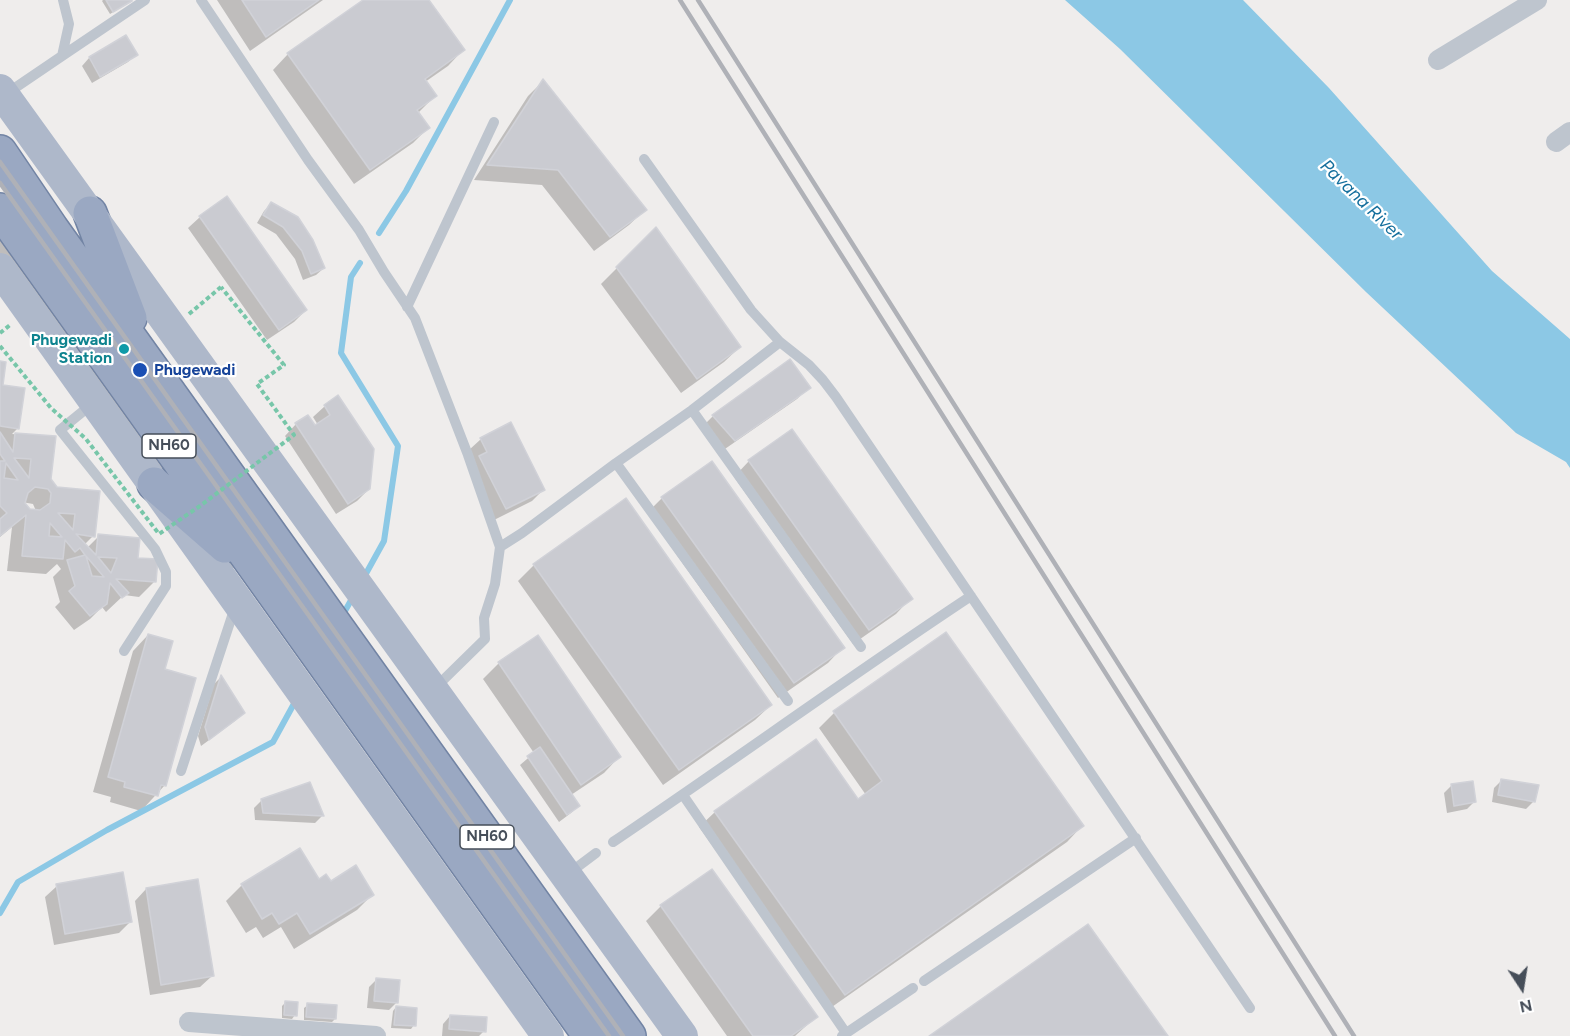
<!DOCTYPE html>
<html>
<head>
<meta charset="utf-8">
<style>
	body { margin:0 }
	#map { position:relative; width:1570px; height:1036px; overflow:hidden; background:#efedec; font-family:Figtree,sans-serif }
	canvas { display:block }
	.north { position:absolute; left:1492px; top:958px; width:60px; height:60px; -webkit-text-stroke:4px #fff; paint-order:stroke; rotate:168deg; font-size:16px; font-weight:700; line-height:24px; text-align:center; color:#464e59 }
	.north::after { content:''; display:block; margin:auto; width:21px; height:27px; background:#464e59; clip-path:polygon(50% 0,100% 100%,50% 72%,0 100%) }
</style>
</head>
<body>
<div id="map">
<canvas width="1570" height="1036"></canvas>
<div class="north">N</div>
</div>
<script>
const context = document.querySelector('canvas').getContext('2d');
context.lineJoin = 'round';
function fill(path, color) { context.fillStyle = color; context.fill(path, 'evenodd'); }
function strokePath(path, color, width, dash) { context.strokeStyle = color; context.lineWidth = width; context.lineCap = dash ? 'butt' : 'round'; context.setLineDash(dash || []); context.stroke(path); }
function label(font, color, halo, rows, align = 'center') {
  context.font = font + ' Figtree,sans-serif'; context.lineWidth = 4.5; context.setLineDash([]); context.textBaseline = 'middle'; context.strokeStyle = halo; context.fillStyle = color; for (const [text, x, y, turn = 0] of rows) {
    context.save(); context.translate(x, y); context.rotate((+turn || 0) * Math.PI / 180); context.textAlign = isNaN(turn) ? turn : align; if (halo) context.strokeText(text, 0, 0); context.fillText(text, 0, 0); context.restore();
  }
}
fill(new Path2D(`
	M1065 0H1243L1329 88 1492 271 1570 339V468L1566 462 1516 433 1366 292 1120 49Z`), '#8cc8e5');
fill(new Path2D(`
	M103 0H130L127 4 110 14 102 1Z
	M217 0H323L250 51Z
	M366 0H427L463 50 448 66 425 82 435 96 418 113 428 128 413 143 354 184 273 70 288 54Z
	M126 37 136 54 128 62 92 83 82 66 89 58Z
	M543 81 645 210 629 225 594 251 542 185 474 180 528 96Z
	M40 182 286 526 271 541 223 575 0 265V210Z
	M226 198 306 310 294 322 267 340 188 228 200 217Z
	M271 204 324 268 316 275 303 280 295 259 276 234 257 223 264 211Z
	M656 229 740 347 724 362 681 393 601 284Z
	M790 361 809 387 797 399 722 451 701 428 713 416Z
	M0 362 1 386 18 428 12 434 54 437 50 480 93 536 84 545 87 548 99 536 136 559 155 581 139 597 124 595 106 612 102 607 90 619 74 630 55 607 60 602 53 577 61 569 57 564 46 574 7 571 12 527 0 537ZM22 502 33 504 36 511 29 510Z
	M338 397 369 489 357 501 336 514 285 436 296 424 314 427 318 425 313 417 325 406Z
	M792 431 911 598 896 614 853 644 734 477 749 461Z
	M481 439 543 490 532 501 494 520 469 450Z
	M662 498 843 647 828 663 778 698 647 513Z
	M625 500 771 705 755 720 663 785 518 581 534 565Z
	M946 634 1082 826 1067 842 829 1009 699 827 715 812 815 741 857 801 866 795 819 728 834 713Z
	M148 635 164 670 165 785 141 811 110 802 111 797 93 792 133 651Z
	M538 637 619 757 604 773 571 795 578 806 571 813 559 822 520 765 534 753 483 679 499 663Z
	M221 677 243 713 235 721 201 746 198 736 214 684Z
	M1502 780 1534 801 1526 809 1492 802 1494 788Z
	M1452 785 1474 802 1467 809 1447 813 1444 793Z
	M262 800 322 816 315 823 255 820 254 808Z
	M299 850 318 881 372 895 357 910 294 949 281 927 263 938 256 927 246 933 226 901 242 885Z
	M57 886 130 922 119 933 54 945 45 897Z
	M146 889 212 976 200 987 150 995 135 901Z
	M661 906 816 1017 795 1036H727L646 921Z
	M376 980 397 1002 389 1010 367 1008 369 987Z
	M286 1002 295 1015 292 1019 282 1018V1006Z
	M308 1005 335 1019 332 1022 304 1020V1008Z
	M396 1007 414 1025 411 1029 391 1028 393 1011Z
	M450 1016 484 1031 479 1036H442L443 1024Z`), '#0003');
strokePath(new Path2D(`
	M379 233 406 191 510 0
	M360 263 351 277 341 353 398 446 384 541 363 579
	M341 618 354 595
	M0 913 18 882 107 830 273 742 296 700`), '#8cc8e5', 6);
const building = new Path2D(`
	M106 0H132V1L113 12Z
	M242 0H319L266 37Z
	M363 0H429L465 50 425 79 437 96 417 110 430 128 370 170 287 53Z
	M126 35 138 55 100 77 89 57Z
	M543 79 647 210 610 237 558 170 487 165Z
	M227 196 307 310 279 330 199 216Z
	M271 202 298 217 313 240 325 268 311 274 302 251 283 227 263 215Z
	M656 227 741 347 697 379 616 267Z
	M790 359 811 388 735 441 712 415Z
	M0 361 6 362 3 385 25 388 19 429 0 426Z
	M338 395 374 449 370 489 348 504 295 423 308 415 315 425 330 415 324 405Z
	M511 422 545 490 506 509 479 456 487 452 480 438Z
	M792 429 913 599 869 630 748 460Z
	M0 432 13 452 15 433 56 436 51 479 57 487 100 491 95 537 76 534 96 555 98 534 140 538 138 558 158 559 156 582 116 579 129 593 122 598 110 583 107 604 90 616 69 591 75 586 67 560 85 555 80 548 75 552 65 540 63 559 22 556 26 515 0 536V519L7 513 0 506V461H5L0 454ZM14 458 31 459 29 478ZM6 463 18 480 4 478ZM35 487 48 489 51 493 50 503 40 510 30 509 25 503 28 493ZM58 513 75 514 73 530ZM50 523 62 537 49 536ZM86 556 104 577 92 576ZM98 557 117 558 111 573Z
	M712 461 845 648 794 683 661 497Z
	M626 498 772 705 679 770 533 564Z
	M946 632 1084 826 845 995 714 811 816 739 858 799 882 781 833 711Z
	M148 634 173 641 165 669 196 678 166 786 161 785 158 796 124 787 125 782 108 777Z
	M538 635 621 757 581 785 498 662Z
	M221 675 245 713 209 740 205 727Z
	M540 747 580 806 567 815 527 756Z
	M1501 779 1539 785 1535 802 1498 795Z
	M1473 781 1476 802 1454 806 1451 784Z
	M310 782 324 816 263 813 261 799Z
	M300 848 319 879 326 874 331 881 356 865 374 895 310 934 297 913 279 924 272 913 262 919 241 884Z
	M712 869 818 1017 791 1036H753L660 905Z
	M123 872 132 922 65 934 56 884Z
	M198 879 214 976 161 985 146 888Z
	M1088 924 1168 1036H929Z
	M376 978 400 980 398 1003 374 1001Z
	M285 1001 298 1002 297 1016 284 1015Z
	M307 1003 337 1005 336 1019 306 1017Z
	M396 1006 417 1008 416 1026 394 1025Z
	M450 1015 487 1017 486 1032 449 1029Z`);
fill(building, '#cacbd1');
strokePath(building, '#d1d2d8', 1.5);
const trunk = new Path2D(`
	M0 152 52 229 629 1036
	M0 210 590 1036
	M90 213 130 318
	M154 484 225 546`);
strokePath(trunk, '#7284a4', 36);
strokePath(new Path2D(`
	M189 314 221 287
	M0 333 10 325`), '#77c6a9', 4, [4.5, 3]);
strokePath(new Path2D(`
	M201 0 308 160 359 230 384 272 415 318 468 455 500 547 495 584 484 618 485 639 435 688
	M62 56 145 0
	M6 94 62 56 69 24 63 0
	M644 159 751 310 780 342 809 365 823 380 836 397 1250 1008
	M407 307 494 122
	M92 404 60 430 155 549 166 572V586L124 651
	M692 410 861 647
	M616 463 788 701
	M500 547 522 533 616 463 692 410 780 342
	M181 771 235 607
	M683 795 846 1033
	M613 842C733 761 850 676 971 596
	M568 874 596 853
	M924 981 1136 838
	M842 1036 913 988`), '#bec5ce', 10);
strokePath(new Path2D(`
	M1438 60 1537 0
	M1556 142 1570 132
	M189 1022 376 1036`), '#bec5ce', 20);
strokePath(new Path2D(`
	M0 90 682 1036
	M0 269 548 1036`), '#aeb8ca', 32);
strokePath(trunk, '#9aa8c2', 33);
strokePath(new Path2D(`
	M680 0 1335 1036
	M698 0 1354 1036
	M0 162 623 1036
	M0 183 609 1036`), '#afb1b7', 4.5);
strokePath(new Path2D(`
	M0 346 51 408 86 439 159 534 200 506 294 435 257 384 284 365 221 287`), '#77c6a9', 4, [4.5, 3]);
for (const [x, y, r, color] of [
	[124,349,6,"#0f9aa8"],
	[140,370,8,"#1a4fb4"]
]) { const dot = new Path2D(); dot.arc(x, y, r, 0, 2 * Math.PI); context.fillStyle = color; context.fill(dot); strokePath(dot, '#fff', 2); }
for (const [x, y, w] of [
	[169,446,54],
	[487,837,54]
]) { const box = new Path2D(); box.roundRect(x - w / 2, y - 12, w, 24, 4.5); context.fillStyle = '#fff'; context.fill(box); strokePath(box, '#464e59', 1.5); }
label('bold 15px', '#464e59', null, [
	["NH60",169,446],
	["NH60",487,837]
]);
label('bold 16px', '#0d838f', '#fff', [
	["Phugewadi",112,340],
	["Station",112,358]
], 'right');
label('bold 16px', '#164399', '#fff', [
	["Phugewadi",154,370]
], 'left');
label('italic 18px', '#156f9d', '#fff', [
	["Pavana River",1361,200,44]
]);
</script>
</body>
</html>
